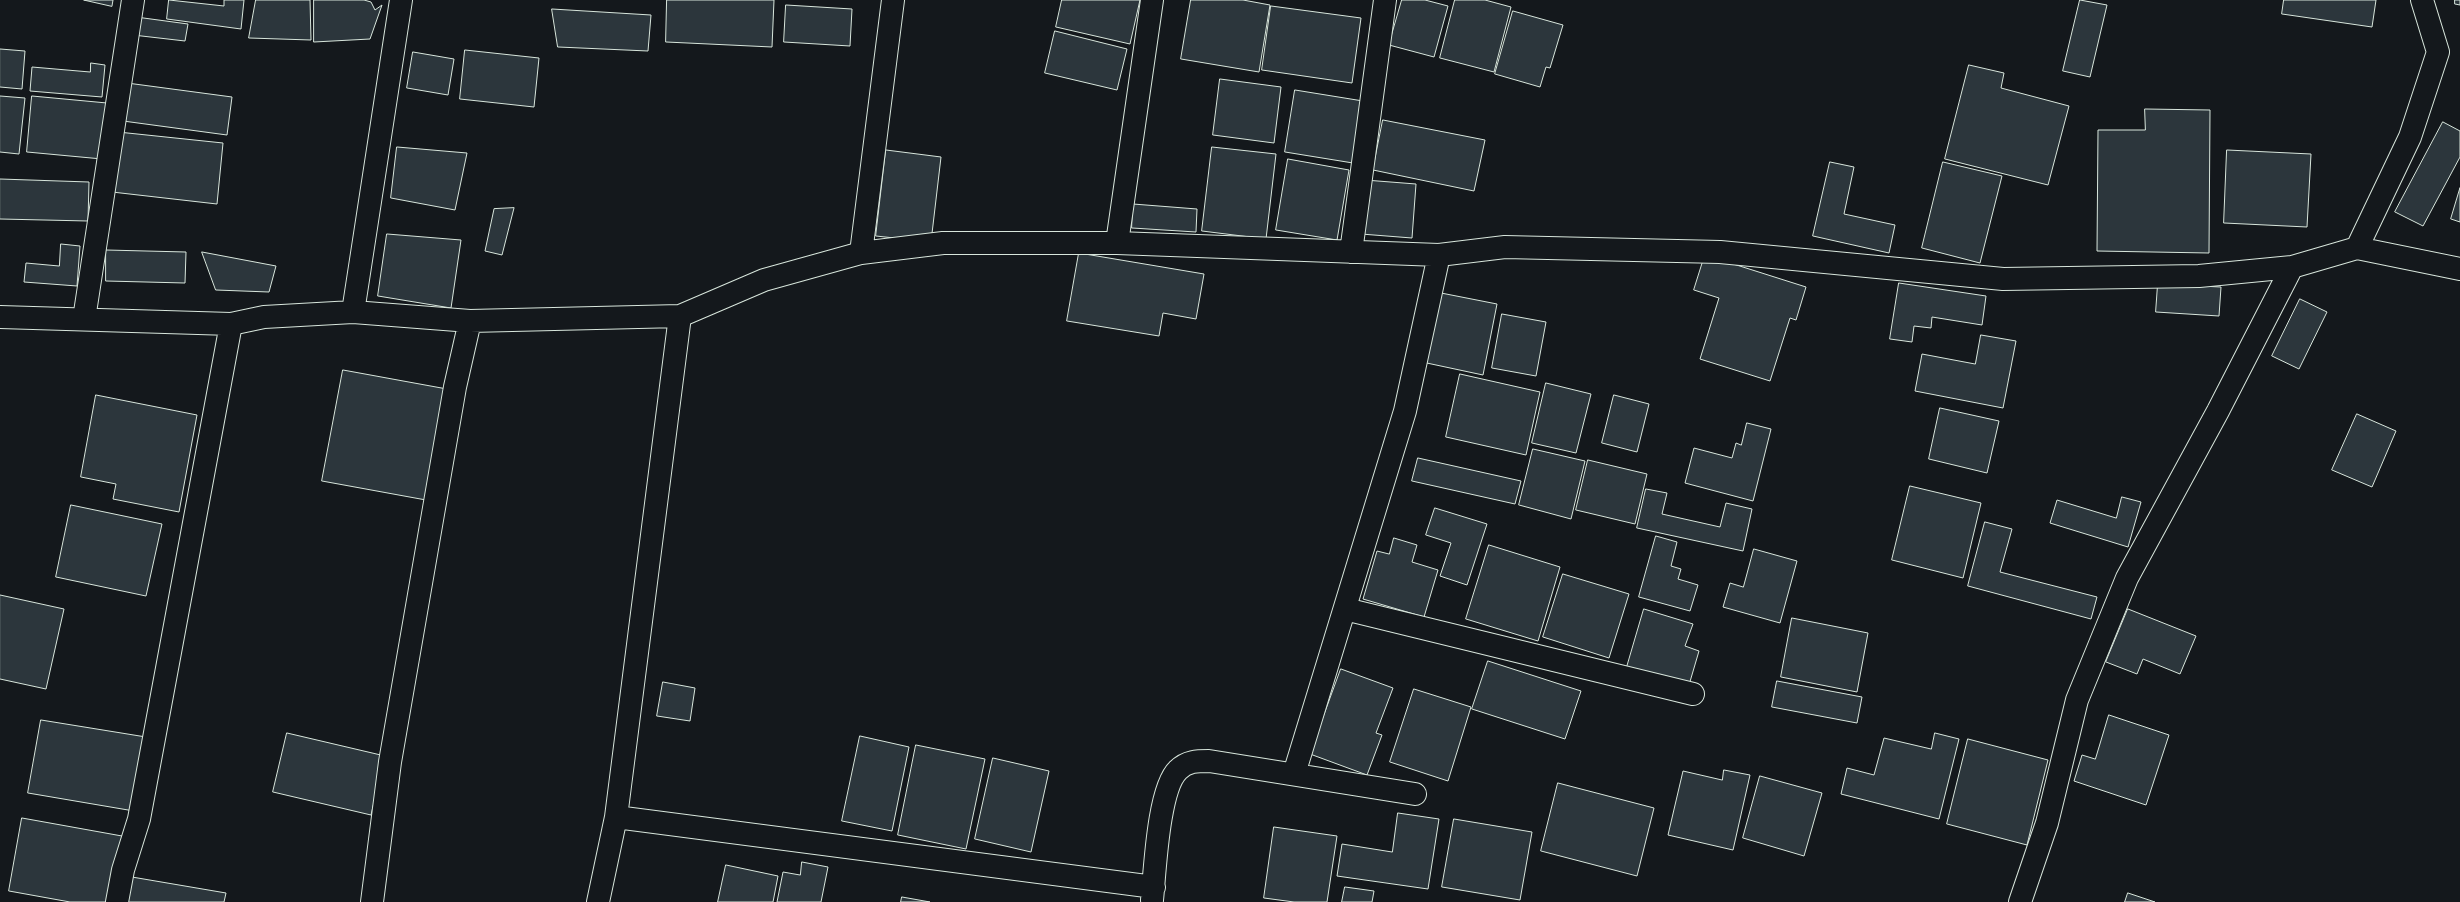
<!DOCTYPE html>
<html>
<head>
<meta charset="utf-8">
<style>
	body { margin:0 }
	canvas { display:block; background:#14181c }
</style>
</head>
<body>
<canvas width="2460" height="902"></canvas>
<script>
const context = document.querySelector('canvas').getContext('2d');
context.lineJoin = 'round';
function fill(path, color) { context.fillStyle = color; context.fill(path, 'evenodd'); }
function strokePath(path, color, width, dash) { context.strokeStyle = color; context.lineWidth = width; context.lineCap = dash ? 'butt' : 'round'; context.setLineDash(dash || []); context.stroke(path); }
const building = new Path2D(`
	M84 0H113L112 6Z
	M169 0 224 6V0H244L241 29 167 19Z
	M256 0H310L311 40 249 38Z
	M314 0H364L371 2 375 10 382 5 370 39 314 42Z
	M667 0H774L772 47 666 42Z
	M1062 0H1140L1130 44 1056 27Z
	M1191 0H1243L1270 5 1259 72 1181 59Z
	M1402 0H1425L1448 6 1434 57 1389 45Z
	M1455 0H1485L1511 7 1494 72 1440 58Z
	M2080 0 2107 5 2090 77 2063 71Z
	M2284 0H2376L2372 27 2282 14Z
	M2455 0H2460V5L2455 4Z
	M786 5 852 9 850 46 784 42Z
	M1271 6 1361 18 1352 83 1262 70Z
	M552 9 651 15 648 51 558 47Z
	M1513 11 1563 25 1550 68 1546 67 1540 87 1495 74Z
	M136 17 188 24 185 41 133 35Z
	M1055 31 1127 49 1117 90 1045 73Z
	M0 49 25 51 22 89 0 87Z
	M465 50 539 58 534 107 460 99Z
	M413 52 454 59 448 95 407 88Z
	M91 63 105 65 102 97 30 91 32 67 90 72Z
	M1969 65 2004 73 2001 88 2069 106 2048 185 1945 159Z
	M1220 79 1281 87 1274 143 1213 135Z
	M127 83 232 97 227 135 123 121Z
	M1295 90 1363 101 1353 163 1285 152Z
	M0 96 25 98 19 154 0 152Z
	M32 96 107 103 102 159 27 152Z
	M2145 109 2210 110 2209 253 2097 251 2098 130H2145Z
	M1383 120 1485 140 1474 191 1373 170Z
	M2443 122 2460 131V157L2423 226 2395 212Z
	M118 132 223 143 217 204 112 192Z
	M397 147 467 153 455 210 391 198Z
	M1212 147 1276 154 1266 239 1202 231Z
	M886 150 941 157 931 242 876 236Z
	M2227 150 2311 154 2307 227 2224 223Z
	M1288 159 1349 170 1337 240 1276 230Z
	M1830 162 1854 167 1844 214 1895 225 1889 253 1813 236Z
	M1943 162 2002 176 1980 263 1922 248Z
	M0 179 89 182 88 221 0 219Z
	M1365 180 1416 184 1412 238 1361 234Z
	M2460 188V222L2451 219Z
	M1133 204 1197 209 1196 232 1132 228Z
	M514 208 502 255 485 251 494 209Z
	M387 234 461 240 451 308 378 296Z
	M61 244 80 246 77 286 24 282 26 263 59 266Z
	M106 250 186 252 185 283 106 281Z
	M202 252 276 266 269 292 216 290Z
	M1079 253 1204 274 1196 319 1163 313 1159 336 1067 321Z
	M1705 255 1806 287 1796 320 1790 318 1770 381 1700 359 1719 298 1694 290Z
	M1899 283 1986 296 1982 325 1932 317 1931 328 1914 326 1912 342 1890 339Z
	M2158 284 2221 287 2219 316 2156 312Z
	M1436 292 1497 304 1483 375 1422 362Z
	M2300 299 2327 312 2299 369 2272 356Z
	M1502 314 1546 322 1536 376 1492 368Z
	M1981 335 2016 341 2003 408 1915 391 1922 354 1975 364Z
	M343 370 447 389 426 500 322 481Z
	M1460 374 1540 392 1526 455 1446 437Z
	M1546 383 1591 394 1576 453 1532 443Z
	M96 395 197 415 179 512 113 499 116 484 81 477Z
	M1614 395 1649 404 1637 452 1602 443Z
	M1940 408 1999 421 1987 473 1929 459Z
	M2357 414 2396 431 2372 487 2332 470Z
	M1747 423 1771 429 1753 501 1685 483 1694 448 1732 458 1736 443 1741 445Z
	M1533 449 1585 461 1571 519 1519 505Z
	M1418 458 1521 481 1515 504 1412 481Z
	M1588 460 1647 474 1635 524 1576 510Z
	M1910 486 1981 503 1963 578 1892 560Z
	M1646 489 1667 493 1662 514 1720 527 1726 503 1752 509 1743 551 1637 528Z
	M2122 497 2141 502 2128 547 2050 523 2057 500 2116 518Z
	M71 505 162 524 146 596 56 577Z
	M1435 508 1487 524 1467 585 1440 576 1451 543 1426 535Z
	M1985 522 2012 529 2000 572 2097 597 2091 619 1968 586Z
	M1656 536 1677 542 1671 566 1681 569 1678 579 1698 585 1690 611 1639 597Z
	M1394 538 1417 545 1412 562 1438 570 1424 617 1363 599 1377 551 1389 554Z
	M1489 545 1560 567 1538 641 1466 619Z
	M1754 549 1797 561 1780 623 1723 607 1730 583 1743 587Z
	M1563 574 1629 594 1609 658 1543 637Z
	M0 595 64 609 46 689 0 679Z
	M1644 609 1693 624 1685 646 1699 651 1689 685 1627 667Z
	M2128 609 2196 636 2180 674 2143 659 2137 674 2106 662Z
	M1792 618 1868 633 1857 692 1781 677Z
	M1488 661 1581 691 1565 739 1472 709Z
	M1341 669 1393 688 1376 733 1382 735 1367 775 1310 754Z
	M1777 681 1862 697 1857 723 1772 707Z
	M663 682 695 688 690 721 657 716Z
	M1414 689 1471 707 1448 781 1390 762Z
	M2109 715 2169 735 2146 805 2074 781 2082 755 2095 759Z
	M41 720 146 737 134 811 28 793Z
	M287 733 385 756 371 815 273 792Z
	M1935 733 1959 739 1939 819 1841 794 1847 768 1874 775 1884 738 1931 749Z
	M860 736 909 747 892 831 842 821Z
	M1968 739 2048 760 2027 845 1947 824Z
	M916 745 985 759 966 849 898 835Z
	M993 758 1049 771 1031 852 975 839Z
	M1724 770 1750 775 1733 850 1668 835 1683 771 1722 780Z
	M1760 776 1822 793 1804 856 1743 838Z
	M1558 783 1654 808 1637 876 1541 851Z
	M1398 813 1439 819 1428 889 1337 876 1342 844 1392 852Z
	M22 818 122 836 110 902H70L9 891Z
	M1454 819 1532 832 1520 900 1442 887Z
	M1274 827 1337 836 1327 902H1294L1264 898Z
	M802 862 828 867 821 902H777L783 872 800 875Z
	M726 865 778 876 773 902H718Z
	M126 876 226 893 224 902H122Z
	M1345 887 1374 891 1372 902H1342Z
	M2128 893 2155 902H2125Z
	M902 897 930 902H901Z`);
fill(building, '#2c363c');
strokePath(building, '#d8e6dc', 1);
const minor = new Path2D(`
	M1117 243 1152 0
	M2357 248 2410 137 2438 52 2422 0
	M1351 252 1385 0
	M861 253 893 0
	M353 312 401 0
	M0 317 231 324 264 317 353 312 470 321 680 316 764 280 861 253 943 243H1117L1439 255 1505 247 1720 252 2003 279 2199 276 2292 267 2357 248 2460 269
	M84 319 133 0
	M1345 609 1693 694
	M1294 774 1405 411 1439 255
	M616 817 1154 887
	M1152 900C1155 872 1158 789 1178 770 1187 761 1197 761 1209 761L1415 794
	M117 902 123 870 139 819 231 324
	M372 902 390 762 455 387 470 321
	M598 902 616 817 680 316
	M2020 902 2047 823 2077 700 2127 578 2218 411 2292 267`);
strokePath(minor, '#d8e6dc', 24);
strokePath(minor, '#14181c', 22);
</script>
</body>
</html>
